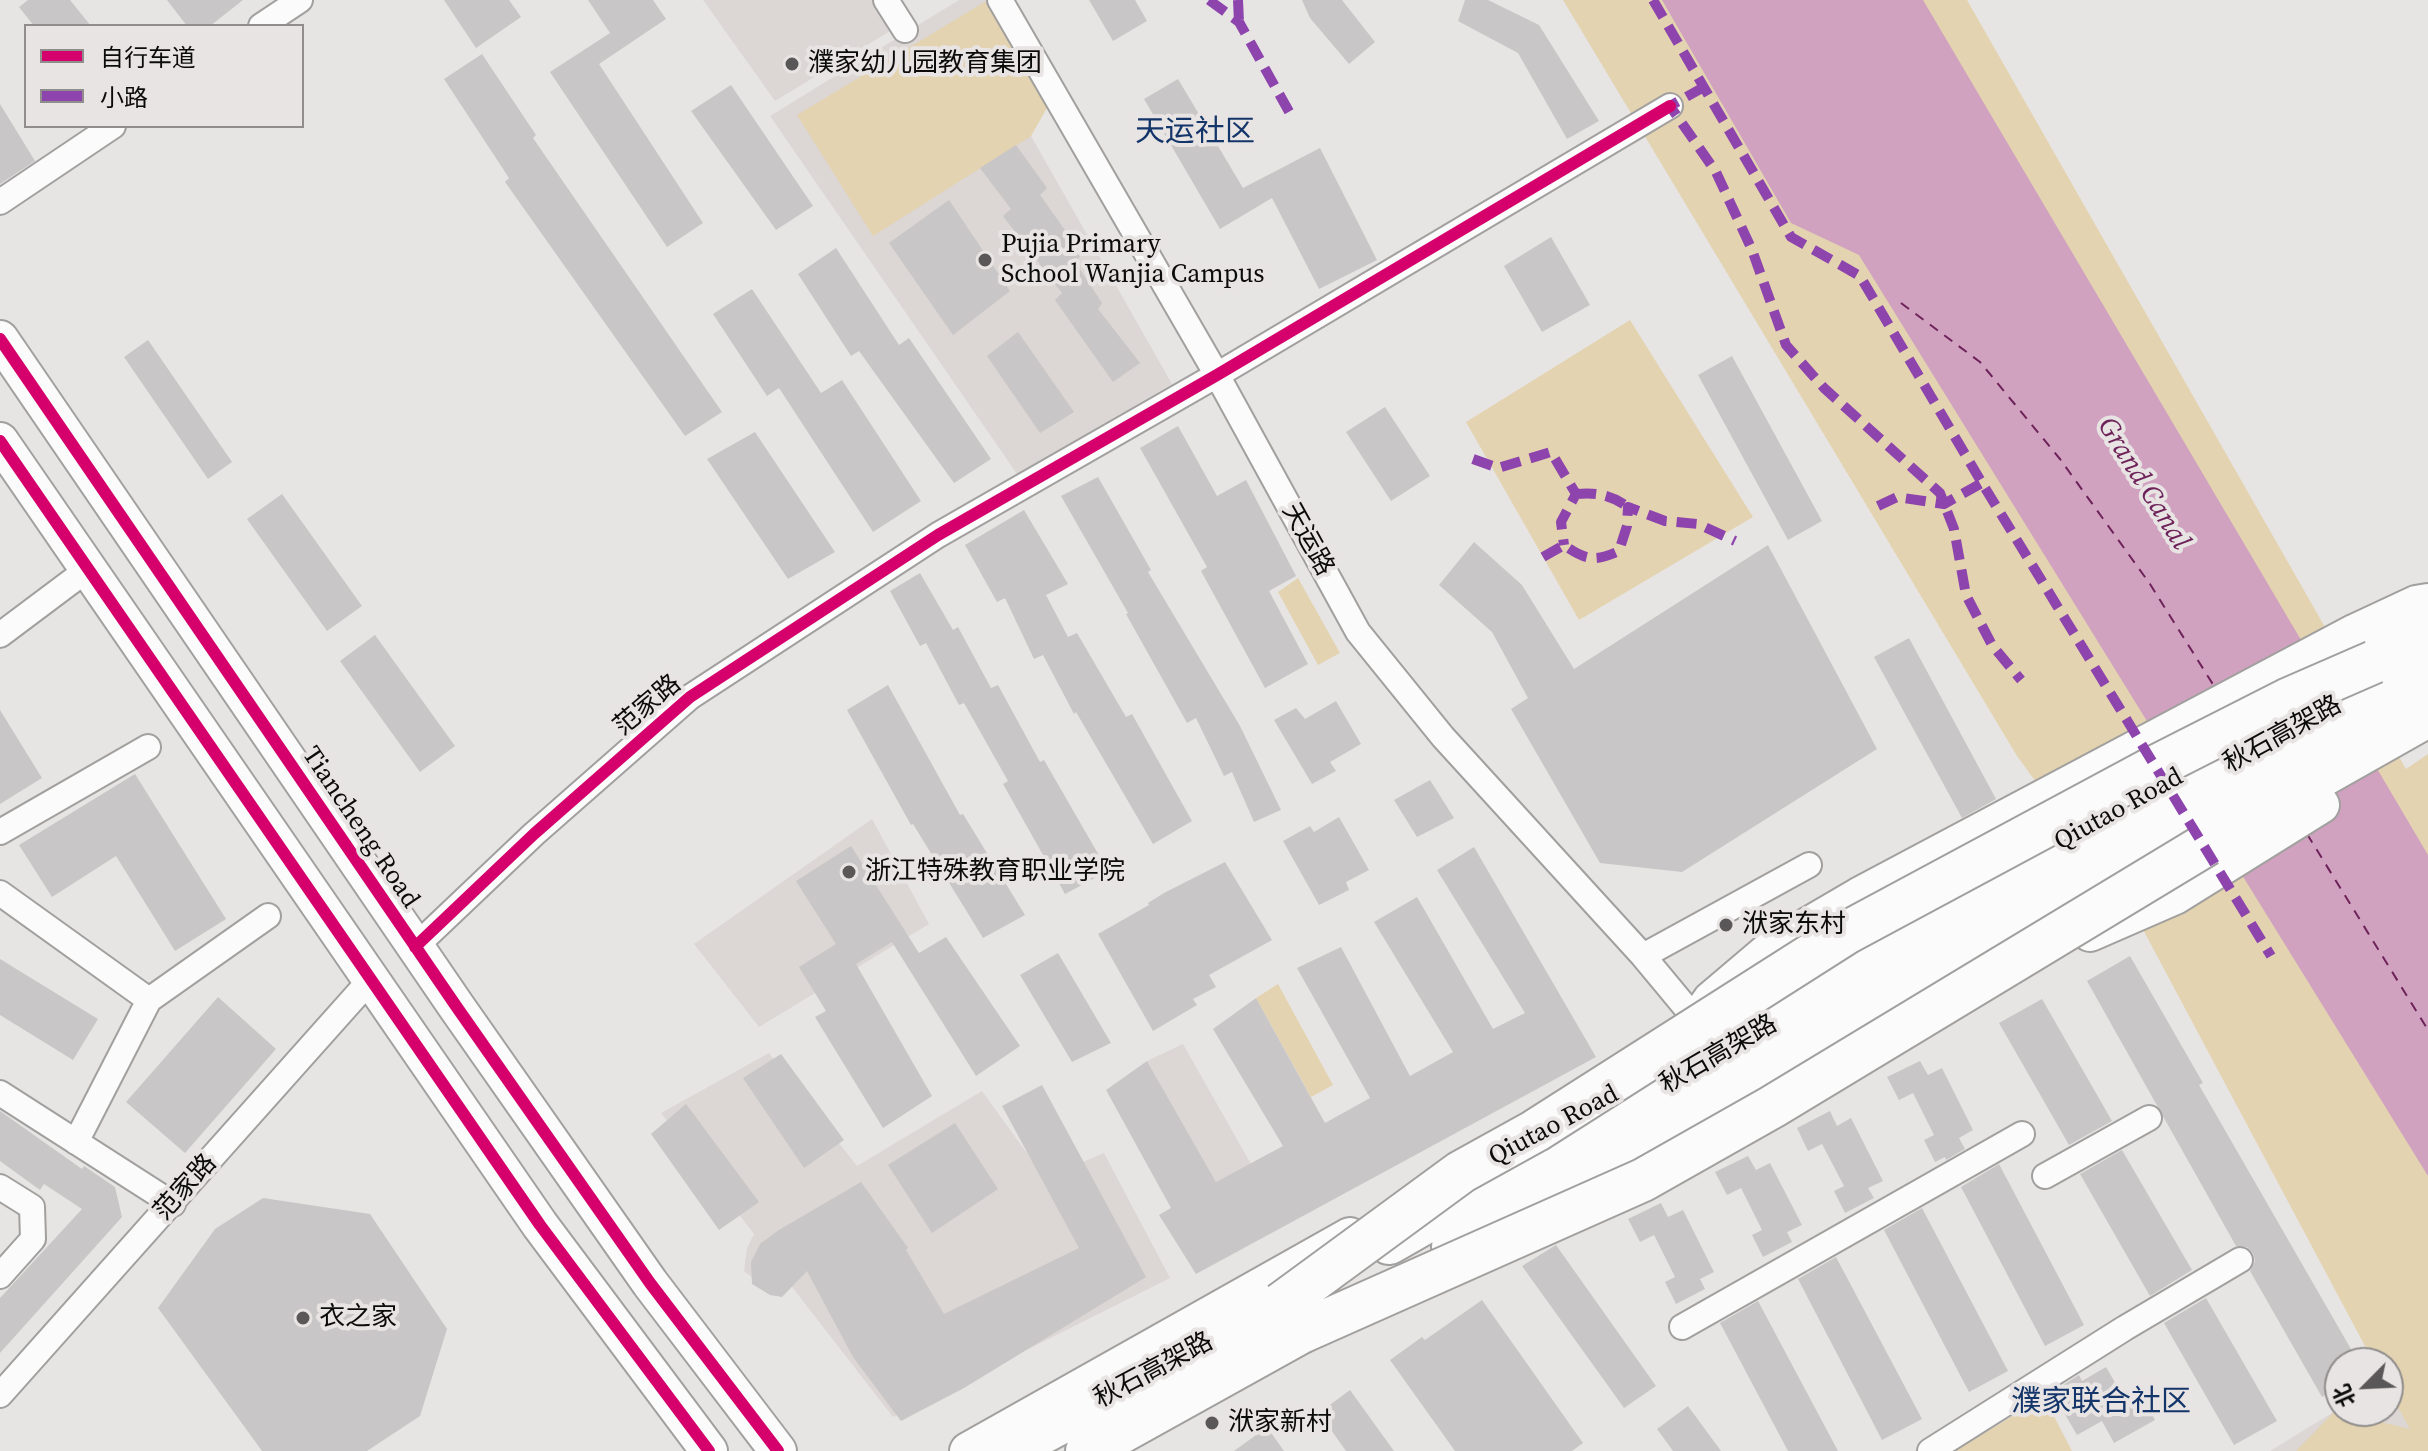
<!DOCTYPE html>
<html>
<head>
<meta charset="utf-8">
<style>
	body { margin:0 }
	#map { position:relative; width:2428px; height:1451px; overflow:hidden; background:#e7e5e4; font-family:"Source Serif 4","Noto Sans SC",serif }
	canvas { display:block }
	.legend { position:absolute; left:24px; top:24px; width:280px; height:104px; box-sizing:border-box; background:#e8e4e3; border:2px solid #908d8d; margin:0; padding:10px 14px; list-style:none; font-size:24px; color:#0c0b0b }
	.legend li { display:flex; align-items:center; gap:16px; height:40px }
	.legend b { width:40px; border:2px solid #908d8d }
	.north { position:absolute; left:2324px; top:1347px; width:80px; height:80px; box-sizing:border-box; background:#e8e4e3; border:2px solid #908d8d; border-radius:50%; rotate:246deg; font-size:22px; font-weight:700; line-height:32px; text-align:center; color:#0c0b0b }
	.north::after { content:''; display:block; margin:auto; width:28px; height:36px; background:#595757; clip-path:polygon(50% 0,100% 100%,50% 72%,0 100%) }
</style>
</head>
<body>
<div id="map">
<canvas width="2428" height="1451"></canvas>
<ul class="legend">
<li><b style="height:10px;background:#d6006c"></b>自行车道</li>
<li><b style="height:10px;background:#8e44ad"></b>小路</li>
</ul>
<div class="north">北</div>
</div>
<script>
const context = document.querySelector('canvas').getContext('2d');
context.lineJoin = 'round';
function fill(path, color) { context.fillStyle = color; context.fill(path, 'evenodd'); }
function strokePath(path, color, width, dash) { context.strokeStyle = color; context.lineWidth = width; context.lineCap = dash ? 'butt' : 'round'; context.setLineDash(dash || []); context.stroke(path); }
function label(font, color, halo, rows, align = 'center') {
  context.font = font + ' "Source Serif 4","Noto Sans SC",serif'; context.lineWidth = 8; context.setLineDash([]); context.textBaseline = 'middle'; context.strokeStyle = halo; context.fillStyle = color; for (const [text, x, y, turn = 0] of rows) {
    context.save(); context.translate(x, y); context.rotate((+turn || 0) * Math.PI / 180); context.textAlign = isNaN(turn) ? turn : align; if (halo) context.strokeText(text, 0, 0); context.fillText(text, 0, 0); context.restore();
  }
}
fill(new Path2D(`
	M703 0H878L895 28 775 101Z
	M959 0H989L1048 106 1031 136 1172 384 1017 474 770 116Z
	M872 819 929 924 759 1027 694 944Z
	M1183 1044 1251 1164 1216 1182 1147 1061Z
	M769 1053 857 1166 982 1091 1045 1178 1104 1153 1170 1278 893 1417 792 1287 767 1289 744 1271 747 1248 754 1234 661 1113Z
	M2388 1389 2424 1451H2270L2340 1408V1411H2388Z`), '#dcd6d4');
fill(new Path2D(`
	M988 0 1048 106 1031 136 873 236 797 115Z
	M1563 0H1967L2406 769 2428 754V1451H2296L2335 1411 2410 1429 2388 1389V1363H2374L2140 924 2017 756Z
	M1630 320 1753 517 1579 620 1466 422Z
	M1298 578 1340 653 1318 665 1278 592Z
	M1278 984 1333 1085 1311 1097 1256 998Z
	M2044 1397 2072 1451H1955Z`), '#e3d3b0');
fill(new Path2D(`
	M1662 0H1923L2428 855V1176L1859 255 1791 223Z`), '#d0a2c0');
strokePath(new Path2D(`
	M1901 303 1980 362 2060 459 2150 584 2214 686
	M2307 834 2428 1030`), '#6e225a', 2, [10, 8]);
fill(new Path2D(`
	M28 0H70L91 26H34L19 7Z
	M167 0H243L210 26H187Z
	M444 0H509L521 17 476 48Z
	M588 0H653L666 19 599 64 703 223 667 247 550 72 610 33Z
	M1089 0H1135L1147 21 1113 41Z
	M1302 0H1342L1375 42 1349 64 1310 18Z
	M1465 0H1488L1539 25 1599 121 1567 139 1518 53 1458 21Z
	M482 54 536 135 533 138 722 412 685 436 505 182 509 178 444 79Z
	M1178 79 1243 188 1320 148 1377 260 1319 289 1272 198 1220 229 1144 99Z
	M731 85 813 206 776 230 691 111Z
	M0 104 35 161 0 184Z
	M1016 145 1047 188 1040 195 1082 254 1075 262 1102 303 1098 309 1140 363 1113 382 1055 300 1062 293 1003 216 1011 209 980 168Z
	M949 200 1010 291 953 335 889 243Z
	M1551 237 1590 305 1542 332 1504 266Z
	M836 248 899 345 909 338 991 459 954 483 859 351 851 356 798 274Z
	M752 289 821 393 842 380 921 501 873 532 779 388 767 396 713 314Z
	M1018 332 1074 412 1040 433 987 356Z
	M148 340 232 462 208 479 124 357Z
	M1732 356 1822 521 1788 540 1698 375Z
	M1385 407 1430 476 1391 501 1346 432Z
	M1178 426 1217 496 1246 480 1296 576 1269 591 1308 664 1265 688 1201 571 1207 567 1140 448Z
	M755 432 835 552 788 579 707 459Z
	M1098 477 1151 570 1148 572 1240 726 1281 810 1254 822 1232 772 1224 776 1196 718 1187 723 1126 614 1128 613 1061 496Z
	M282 494 362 606 327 631 247 519Z
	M1024 510 1068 584 1046 595 1068 637 1077 633 1126 717 1132 714 1192 821 1153 844 1076 712 1074 714 1043 655 1034 659 1005 598 997 602 965 545Z
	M1474 542 1522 585 1574 669 1768 545 1877 749 1682 872 1600 863 1511 709 1528 698 1492 632 1439 585Z
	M920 573 953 630 958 627 991 688 998 685 1040 762 1044 760 1108 871 1065 894 1003 784 1008 781 964 703 959 705 926 643 920 646 890 591Z
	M375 635 455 746 420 772 340 661Z
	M1909 638 1996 799 1962 818 1874 657Z
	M888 685 960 815 963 814 1025 915 983 938 913 824 911 825 847 710Z
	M1336 701 1361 744 1330 762 1336 771 1312 784 1274 720 1296 708 1305 719Z
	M0 710 42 778 0 804Z
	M135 774 226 919 175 951 116 856 52 897 19 845Z
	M1430 780 1454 818 1417 837 1394 800Z
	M1339 817 1369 870 1346 882 1349 890 1319 905 1283 841 1310 826 1314 832Z
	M851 846 919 953 946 937 1020 1046 976 1076 892 942 856 964 932 1096 883 1128 815 1017 826 1011 799 967 836 944 796 881Z
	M1474 847 1596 1057 1196 1274 1159 1215 1171 1208 1106 1090 1147 1061 1216 1182 1283 1146 1213 1029 1256 998 1325 1123 1370 1098 1297 968 1341 947 1410 1076 1453 1052 1374 922 1417 897 1493 1029 1525 1013 1437 870Z
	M1225 862 1272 940 1209 975 1216 987 1193 999 1197 1005 1153 1031 1098 934 1149 905 1148 903 1164 893Z
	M1058 953 1111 1043 1072 1062 1020 975Z
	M2130 956 2203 1083 2199 1085 2359 1363H2340V1386L2322 1397 2250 1271 2255 1261 2253 1253 2247 1247 2236 1246 2087 981Z
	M0 959 98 1019 73 1060 0 1015Z
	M218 997 276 1049 185 1153 126 1102Z
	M2042 999 2112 1121 2069 1145 1999 1023Z
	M781 1054 844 1140 804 1168 743 1078Z
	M1920 1061 1928 1075 1942 1068 1973 1130 1959 1138 1965 1149 1946 1160 1945 1157 1935 1162 1924 1140 1934 1135 1913 1093 1899 1100 1887 1077Z
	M1042 1085 1146 1277 964 1388 901 1421 853 1357 807 1271 782 1297 770 1295 752 1284 751 1262 760 1244 779 1230 861 1182 908 1248 906 1250 944 1314 1079 1248 1002 1106Z
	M686 1104 759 1202 719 1230 651 1134Z
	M0 1111 82 1169 84 1166 115 1187 122 1217 0 1353V1298L82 1209 44 1184 40 1190 0 1161Z
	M1830 1111 1837 1126 1851 1118 1883 1181 1868 1188 1874 1198 1845 1213 1834 1191 1844 1186 1822 1144 1808 1151 1797 1128Z
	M955 1123 998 1189 932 1233 888 1165Z
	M2122 1150 2192 1270 2150 1296 2080 1174Z
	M1748 1156 1756 1170 1770 1163 1802 1225 1787 1232 1792 1242 1763 1257 1752 1235 1762 1230 1741 1188 1727 1195 1715 1172Z
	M1999 1164 2084 1325 2045 1346 1961 1187Z
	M263 1198 370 1214 447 1329 420 1416 367 1451H262L158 1308 215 1229Z
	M1661 1203 1668 1217 1683 1210 1714 1272 1700 1279 1705 1289 1676 1304 1665 1282 1675 1277 1654 1235 1640 1242 1628 1219Z
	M1922 1208 2008 1371 1969 1392 1884 1230Z
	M1556 1245 1656 1386 1624 1408 1522 1266Z
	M1836 1257 1922 1419 1882 1440 1798 1279Z
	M2206 1298 2277 1421 2234 1445 2164 1323Z
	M1482 1300 1583 1443 1572 1451H1455L1390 1360 1422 1337 1425 1340Z
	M1758 1301 1838 1451H1788L1720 1323Z
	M2106 1367 2124 1398 2139 1390 2155 1420 2114 1443 2102 1421 2077 1435 2052 1392 2079 1375 2082 1381Z
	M1350 1390 1394 1451H1346L1319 1413Z
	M1688 1406 1721 1451H1673L1657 1429Z
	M1267 1427 1284 1451H1234Z`), '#c8c6c6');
const street = new Path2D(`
	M886 0 905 30
	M1000 0 1217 375 1358 632 1443 737 1643 956 1697 1021
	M261 26 300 0
	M0 202 113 126
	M0 635 88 569
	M0 832 148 747
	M0 893 149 1000
	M415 947 534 834 690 697 938 535 1217 375 1670 106
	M1643 956 1809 865
	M0 1093 173 1204
	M76 1142 149 1000 268 916
	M2045 1176 2149 1118
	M0 1187 32 1207 33 1239 0 1276
	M1682 1327 2022 1134
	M0 1395 371 979
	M1930 1451 2125 1328 2240 1260`);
const primary = new Path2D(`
	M0 339 456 1006 650 1283 778 1451
	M0 441 540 1225 709 1451
	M2375 662 2428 629
	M2182 858 2428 719
	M2090 933 2175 896 2321 805
	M1704 1010 1711 1000 1777 944 1859 896 2356 632 2416 604 2428 602
	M968 1451 1350 1236`);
const highway = new Path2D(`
	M1389 1243 1992 898 2428 653
	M1453 1247 2428 691
	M1008 1451 1314 1286
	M1087 1451 1332 1315`);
strokePath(street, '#a1a09f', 28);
strokePath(primary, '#a1a09f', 40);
strokePath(highway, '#a1a09f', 46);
strokePath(street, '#fbfbfb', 24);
strokePath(primary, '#fbfbfb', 36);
strokePath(highway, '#fbfbfb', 42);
const highwayBridge = new Path2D(`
	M1281 1304 1461 1172 1535 1131 1846 933 2155 767 2289 699 2374 662
	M1299 1333 1643 1180 1772 1107 2207 844`);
strokePath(highwayBridge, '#a1a09f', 46, []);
strokePath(highwayBridge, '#fbfbfb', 42);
strokePath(new Path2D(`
	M1209 0 1239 22 1292 117
	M1238 0 1239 22
	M1653 0 1791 237 1860 276 1982 483 2271 956
	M1704 87 1670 106 1716 172 1752 250 1786 345 1824 388 1940 493 1954 529 1966 595 1992 645 2021 680
	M1473 459 1498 468 1551 452 1576 494 1561 522 1564 545
	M1576 494C1597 492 1611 495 1628 507
	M1878 506 1897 497 1944 504 1982 483
	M1543 557 1564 545C1585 560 1595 562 1619 551L1627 526 1628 507 1665 521 1698 524 1735 541`), '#8e44ad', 10, [20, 10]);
strokePath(new Path2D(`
	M0 339 456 1006 650 1283 778 1451
	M0 441 540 1225 709 1451
	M415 947 534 834 690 697 938 535 1217 375 1670 106`), '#d6006c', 12);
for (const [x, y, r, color] of [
	[792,64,8,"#595757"],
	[985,260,8,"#595757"],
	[849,872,8,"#595757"],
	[1726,925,8,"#595757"],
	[303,1318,8,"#595757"],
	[1212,1423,8,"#595757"]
]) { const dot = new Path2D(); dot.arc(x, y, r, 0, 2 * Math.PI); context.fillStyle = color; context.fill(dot); strokePath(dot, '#e8e4e3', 3); }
label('26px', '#0c0b0b', '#e8e4e3', [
	["濮家幼儿园教育集团",808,64],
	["Pujia Primary",1001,245],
	["School Wanjia Campus",1001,275],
	["浙江特殊教育职业学院",865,872],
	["洑家东村",1742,925],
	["衣之家",319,1318],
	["洑家新村",1228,1423]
], 'left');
label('26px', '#0c0b0b', '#e8e4e3', [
	["天运路",1307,540,61],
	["范家路",648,706,-40],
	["秋石高架路",2283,735,-29],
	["Qiutao Road",2119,810,-29],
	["Tiancheng Road",360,828,56],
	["秋石高架路",1719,1055,-30],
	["Qiutao Road",1554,1126,-28],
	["范家路",186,1188,-48],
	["秋石高架路",1154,1371,-28]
]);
label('italic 28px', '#6e225a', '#e8e4e3', [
	["Grand Canal",2143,484,58]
]);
label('30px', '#133569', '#e8e4e3', [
	["天运社区",1195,133],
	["濮家联合社区",2101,1403]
]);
</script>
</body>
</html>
